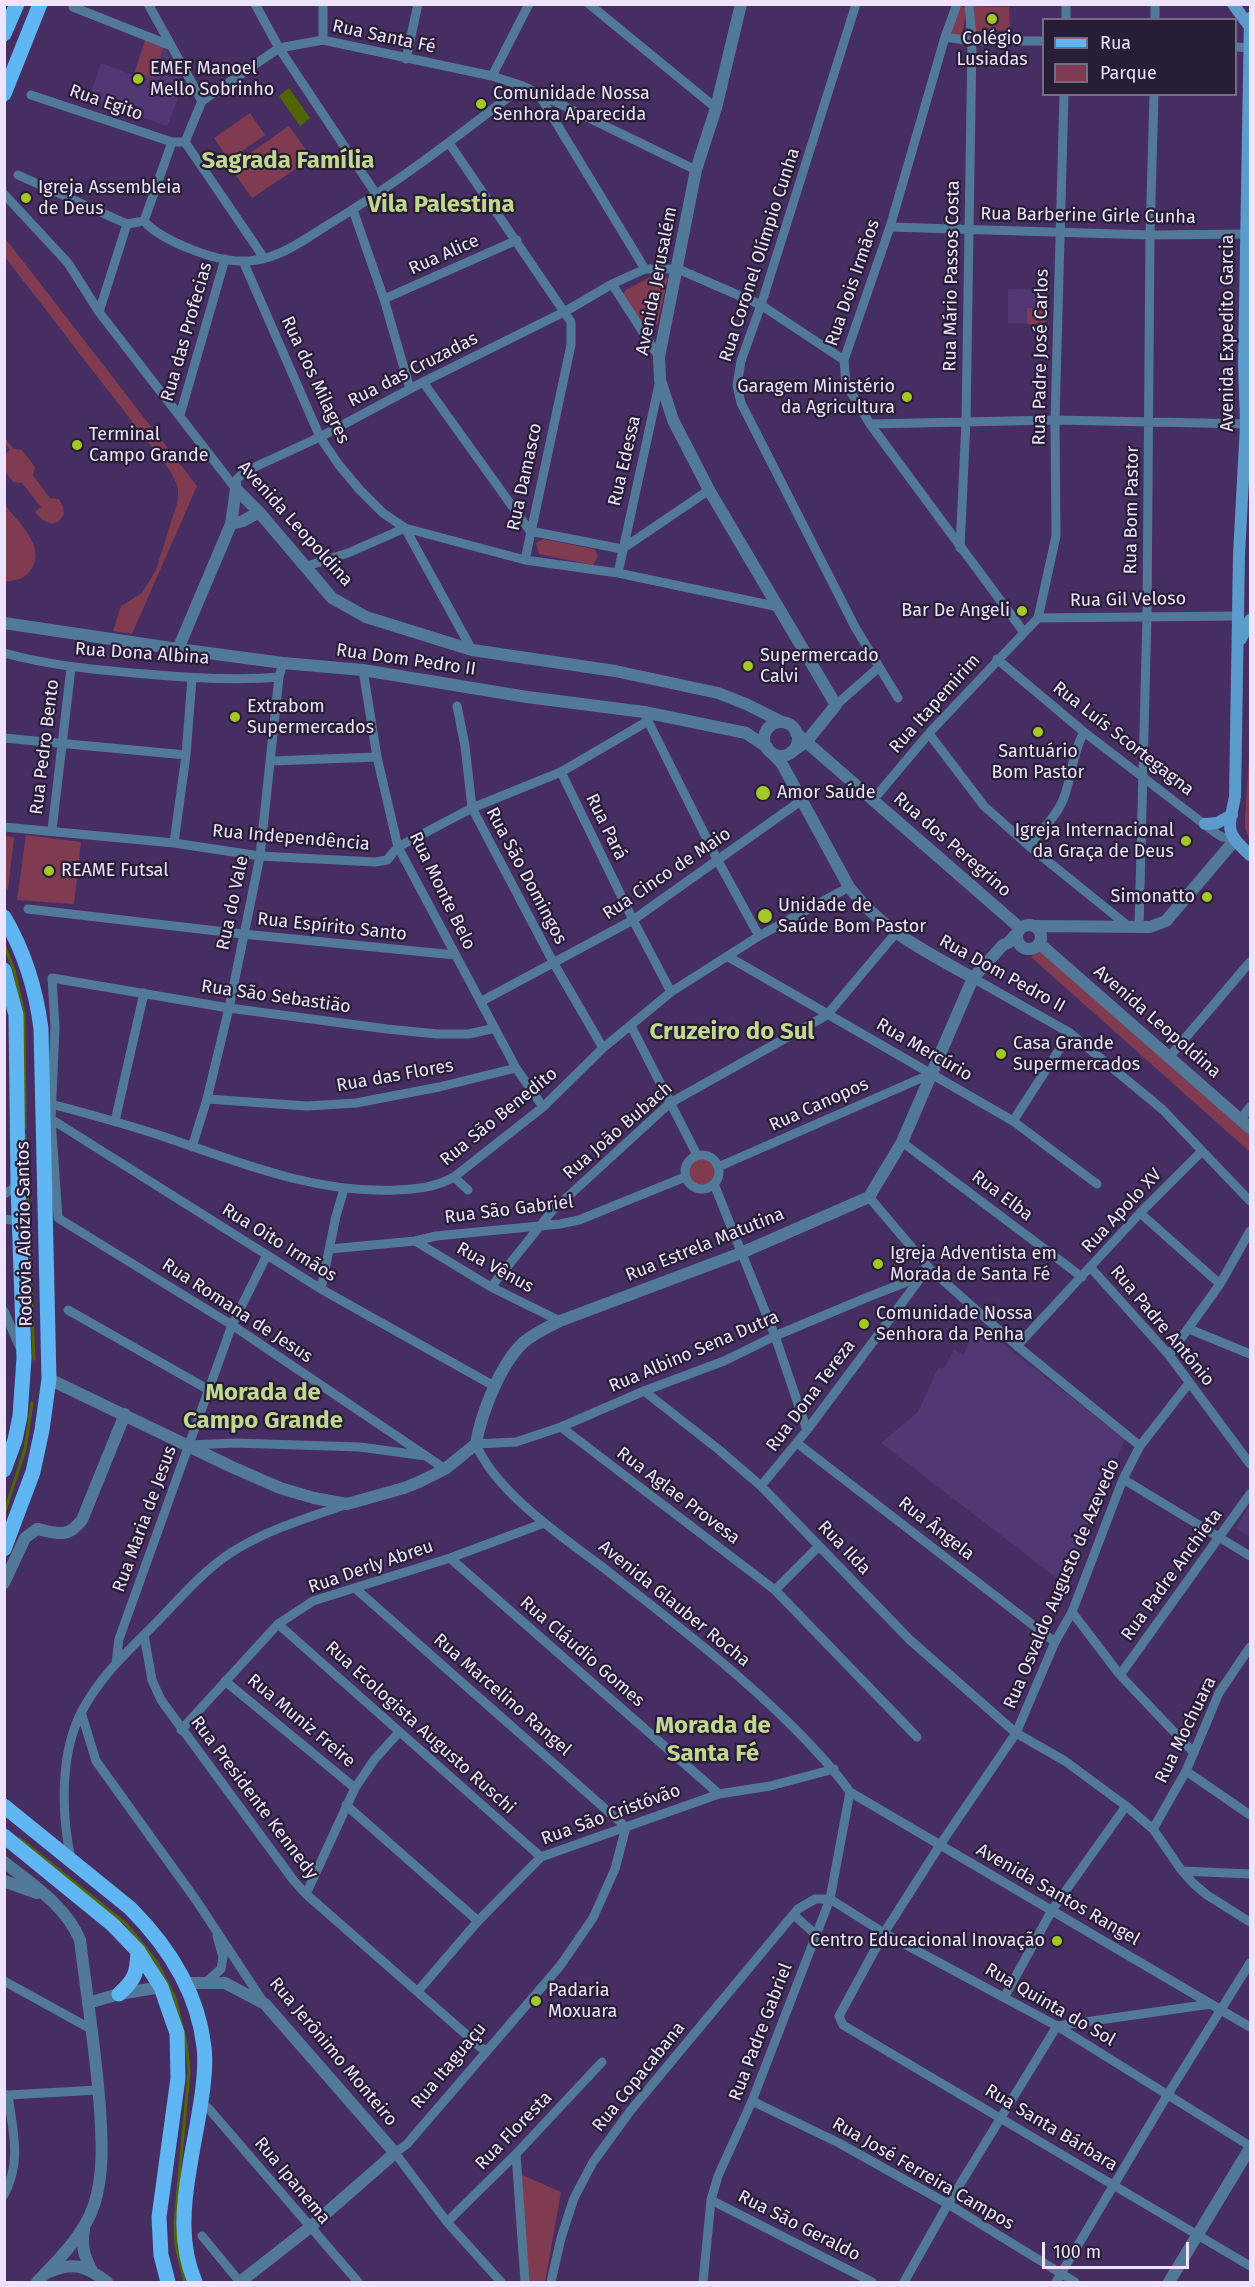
<!DOCTYPE html>
<html>
<head>
<meta charset="utf-8">
<style>
	body { margin:0 }
	#map { position:relative; width:1255px; height:2287px; overflow:hidden; background:#462e63; font-family:"Fira Sans",sans-serif }
	canvas { display:block }
	.frame { position:absolute; inset:0; border:6px solid #ede3fd; pointer-events:none }
	.legend { position:absolute; left:1042px; top:18px; width:195px; height:78px; box-sizing:border-box; background:#271d35; border:2px solid #766c85; margin:0; padding:8px 10px; list-style:none; font-size:18px; color:#ede3fd }
	.legend li { display:flex; align-items:center; gap:12px; height:30px }
	.legend b { width:30px; border:2px solid #766c85 }
	.scale { position:absolute; left:1042px; top:2242px; width:147px; height:27px; box-sizing:border-box; border:3px solid #ede3fd; border-top:0; padding-left:8px; font-size:18px; line-height:21px; white-space:nowrap; color:#ede3fd; -webkit-text-stroke:4px #271d35; paint-order:stroke }
</style>
</head>
<body>
<div id="map">
<canvas width="1255" height="2287"></canvas>
<div class="frame"></div>
<ul class="legend">
<li><b style="height:8px;background:#60b5f3"></b>Rua</li>
<li><b style="height:16px;background:#803b50"></b>Parque</li>
</ul>
<div class="scale">100 m</div>
</div>
<script>
const context = document.querySelector('canvas').getContext('2d');
context.lineJoin = 'round';
function fill(path, color) { context.fillStyle = color; context.fill(path, 'evenodd'); }
function strokePath(path, color, width, dash) { context.strokeStyle = color; context.lineWidth = width; context.lineCap = dash ? 'butt' : 'round'; context.setLineDash(dash || []); context.stroke(path); }
function label(font, color, halo, rows, align = 'center') {
  context.font = font + ' "Fira Sans",sans-serif'; context.lineWidth = 4.5; context.setLineDash([]); context.textBaseline = 'middle'; context.strokeStyle = halo; context.fillStyle = color; for (const [text, x, y, turn = 0] of rows) {
    context.save(); context.translate(x, y); context.rotate((+turn || 0) * Math.PI / 180); context.textAlign = isNaN(turn) ? turn : align; if (halo) context.strokeText(text, 0, 0); context.fillText(text, 0, 0); context.restore();
  }
}
fill(new Path2D(`
	M145 39 164 45 184 84 167 126 89 98 101 63 133 75Z
	M1008 289 1045 290V324L1008 323Z
	M975 1322 1125 1439 1063 1583 881 1443 918 1412 938 1368H944L954 1350 964 1355Z
	M1250 1504V1537L1236 1528Z`), '#513773');
fill(new Path2D(`
	M960 6 965 8 966 12 962 36 949 33Z
	M974 6 1009 7 1010 30 974 31Z
	M146 39 164 45 153 78 135 72Z
	M250 113 265 135 229 160 214 138Z
	M289 126 312 158 252 198 230 167Z
	M5 238 197 486 132 634 113 631 121 606 142 593 156 570 178 500V487L171 472 5 257Z
	M656 274 668 278 657 324 653 330 643 325 623 294 627 289Z
	M1027 308 1045 309V324H1027Z
	M4 437 14 449 22 450 35 467 33 475 50 498 59 499 63 507 64 514C56 530 44 523 35 512L41 507 22 483 13 482 5 472V454L10 450 5 443Z
	M5 505C18 522 48 548 30 571 24 579 14 582 5 581Z
	M543 539 594 549 598 556 593 565 539 554 536 543Z
	M1250 742V841L1245 828V818Z
	M26 835 81 842 74 904 17 900Z
	M5 836 14 837 8 890 5 886Z
	M1038 949 1250 1135V1152L1031 957Z
	M685 1172a17 17 0 1 1 34 0a17 17 0 1 1-34 0Z
	M522 2175 561 2192 545 2282H528Z`), '#803b50');
fill(new Path2D(`
	M289 88 310 118 300 126 279 96Z`), '#516602');
strokePath(new Path2D(`
	M4 944 14 970 24 1014 25 1128
	M25 1135 34 1359
	M4 1514 25 1449 32 1403
	M20 1839 126 1924 156 1961 175 1998 186 2043 189 2071 175 2222 176 2246 185 2282`), '#516602', 3);
strokePath(new Path2D(`
	M148 4 202 101
	M255 4 279 48 376 194
	M323 4V40
	M589 4 716 108
	M856 4 761 305 741 361 737 385 741 403 855 627 898 698
	M957 4 945 37 890 227 844 360 846 384 870 424 1023 631
	M1155 4V20
	M73 7 169 45
	M1066 20V4
	M945 37 972 41H1044
	M1236 47 1250 48
	M406 59 418 4
	M492 76 529 4
	M538 93 645 269
	M31 95 172 142
	M185 142 264 258
	M449 143 571 322V345L525 560
	M18 175 127 224 144 221C161 241 217 262 243 261 250 261 259 260 266 258 288 252 307 238 326 226 395 185 459 135 523 86
	M4 194 68 263 99 312 236 489
	M353 210 384 299 410 389
	M144 221 172 142H185L202 101 279 48 323 40 492 76 523 86 696 170
	M890 227 1150 235 1250 234
	M243 261 320 437 339 465 360 490 383 513 405 528 472 650
	M612 284 659 357
	M384 299 517 240
	M99 312 127 224
	M423 382 530 531 622 549
	M180 415 225 259
	M870 424 1055 420 1250 424
	M236 489 237 479 244 472 320 437 423 382 566 311 612 284 645 269H678L761 305 844 360
	M960 548 966 421 972 41 969 4
	M622 549 709 490
	M304 567 348 553 405 528 525 560 618 573 779 607
	M618 573 660 380
	M1038 618 1056 536 1055 420 1064 94
	M4 653C51 666 98 670 146 674 190 678 235 681 279 677
	M997 659 1084 732 1217 834 1222 837 1232 838
	M363 670 377 757 398 847 516 1068 543 1107
	M836 705 878 668
	M457 706 465 746 472 808 553 962 603 1048
	M646 717 718 861 759 936
	M931 731 930 735 984 806 1029 846 1128 926
	M4 738 186 755
	M271 761 377 757
	M561 772 633 920 671 992
	M873 800 931 731 1038 618 1238 616
	M4 827 174 843 260 856 375 862 387 860 398 847 472 808 561 772 648 721
	M52 830 71 668
	M174 843 186 755 192 678
	M1029 846C1040 832 1056 817 1063 800 1072 778 1072 753 1084 732
	M28 909 243 934 455 955
	M1139 927 1147 615 1150 235 1154 94
	M727 956 1013 1121 1097 1184
	M973 978 1070 1033 1162 1109 1250 1201
	M482 1001 633 920 802 800
	M631 1026 697 1155
	M1170 1056 1250 962
	M207 1099 307 1106 356 1103 439 1087 516 1068
	M51 1104C89 1114 125 1124 162 1136 238 1162 315 1194 397 1190 418 1189 436 1187 454 1177L543 1107 603 1048 671 992 759 936 849 887
	M51 1119 321 1289 494 1386
	M1241 1119 1250 1107
	M115 1121 144 993
	M1013 1121 1070 1033
	M902 1142 1082 1277
	M192 1147 207 1099 229 1008 260 856 279 677 283 663
	M685 1172a17 17 0 1 1 34 0a17 17 0 1 1-34 0Z
	M718 1167 933 1073
	M454 1177 468 1190
	M714 1184 775 1336 807 1430
	M4 1194 18 1186
	M869 1197 930 1269 1017 1346 1140 1446
	M1140 1213 1220 1284
	M4 1219 20 1221
	M415 1241 491 1287 560 1321
	M330 1249 415 1241 436 1236 560 1224 579 1220 685 1177
	M1091 1268 1169 1355 1250 1464
	M922 1276 868 1297 775 1336 724 1361 644 1391 561 1427 516 1442 476 1444C495 1492 564 1538 605 1569 670 1620 735 1669 793 1727 814 1748 833 1768 850 1792L1250 2027
	M491 1287 552 1211 670 1103 827 1015 895 934
	M321 1289 336 1216 344 1189
	M68 1310 209 1390
	M4 1311 21 1350
	M1189 1329 1250 1354
	M1017 1346 1140 1213 1202 1151
	M1169 1355 1220 1284 1250 1231
	M1189 1383 1140 1446 1123 1479 1072 1612 1055 1642 1016 1733 940 1845 884 1933 839 2016 843 2025 1250 2266
	M644 1391 718 1449 761 1486 910 1640 1016 1733 1065 1761 1126 1806 1153 1829 1182 1871 1194 1884 1207 1895 1250 1922
	M561 1427 775 1590 819 1546
	M797 1443 1055 1642
	M189 1445 235 1443 360 1447 426 1456 445 1469
	M426 1456 232 1325 58 1218 51 1119 55 1027 52 978 229 1008 387 1029 437 1034H469L495 1028
	M1123 1479 1250 1556
	M761 1486 807 1430 922 1276
	M450 1558 719 1794
	M355 1588 626 1827 615 1869 593 1918 560 1966 407 2144 395 2153 447 2222 501 2282
	M775 1590 917 1737
	M1072 1612 1120 1675 1194 1753
	M278 1624 541 1857
	M144 1635 152 1680 161 1700 294 1881 306 1894 485 2051
	M116 1663 119 1639 232 1325 267 1255
	M1120 1675 1250 1494
	M225 1681 355 1788
	M81 1712 96 1761 196 1900 264 2003
	M181 1730 278 1624 313 1601 450 1558 544 1523
	M1186 1771 1250 1815
	M346 1805 478 1921
	M1153 1829 1186 1771 1219 1693 1250 1647
	M71 1859C61 1814 60 1752 82 1711 99 1678 126 1653 152 1627 177 1602 201 1572 232 1552 267 1530 306 1518 345 1505
	M1182 1871 1250 1874
	M306 1894 355 1788 374 1760 399 1732
	M794 1915 816 1935
	M4 1981 91 2029
	M206 1982 221 1969 223 1957 217 1936
	M418 1991 478 1921 541 1857 719 1794 770 1786 834 1769
	M1005 1996 1052 1910 1126 1806
	M4 2094 8 2095 98 2090
	M200 2101 209 2109 358 2282
	M752 2101 839 2143 948 2204 1075 2282
	M516 2154 525 2282
	M4 2195C22 2161 13 2132 8 2095
	M711 2200 872 2282
	M447 2222 516 2154 602 2062
	M202 2236 240 2282
	M551 2282 561 2238 574 2198 593 2162 631 2110 798 1909 815 1899H830L884 1933 1057 2026 1250 2146
	M703 2282 711 2200 718 2176 752 2101 830 1899 850 1792
	M904 2282 948 2204 1057 2026 1211 2004
	M1056 2282 1168 2094 1250 1963`), '#527a98', 9);
strokePath(new Path2D(`
	M741 4 716 108 696 170 659 357 660 380 673 420 709 490 836 705 806 742 791 752
	M236 489 259 512 332 598 366 617 472 650 615 671 718 693 746 704 782 722
	M231 524 243 521 259 512
	M4 623 178 649 283 663 363 670 527 697 644 712 746 733 767 747
	M178 649 231 524 236 489
	M764 739a17 17 0 1 1 34 0a17 17 0 1 1-34 0Z
	M796 733 1020 928
	M771 752 782 764 849 887C882 931 927 952 973 978
	M1017 937a12 12 0 1 1 24 0a12 12 0 1 1-24 0Z
	M1036 926 1150 927 1166 921 1234 841
	M1040 944 1250 1128
	M49 1379 232 1467 280 1488 314 1498 347 1504 404 1488 419 1482 445 1469 476 1444C481 1414 500 1364 524 1342 535 1333 548 1327 560 1321L741 1253 869 1197 902 1142 973 978 1003 945 1008 943 1016 934
	M4 1583 25 1538 37 1529C58 1533 67 1539 82 1520L125 1414
	M4 1862C33 1885 66 1906 80 1940 87 1997 96 2053 100 2109 102 2140 104 2175 94 2205 84 2235 58 2260 37 2282
	M4 1881 37 1893
	M186 1983H225L265 2004 395 2153 309 2228 240 2282
	M88 2003 119 1994 161 1987
	M84 2229C81 2246 84 2256 92 2271
	M49 2272C74 2261 86 2266 107 2282
	M1169 2282 1250 2148`), '#527a98', 12);
strokePath(new Path2D(`
	M1233 4 1250 27
	M1250 18 1244 364 1246 424 1239 555 1235 797C1228 830 1225 832 1250 855
	M1241 639 1250 620
	M1205 824 1217 823 1232 815`), '#5b9ccc', 12);
strokePath(new Path2D(`
	M4 34 17 4
	M4 94 40 4
	M4 917C25 953 36 989 41 1029L49 1379 42 1430 33 1472 4 1549
	M4 970 16 1015 18 1186 24 1358 20 1416 15 1440 4 1470
	M4 1806 130 1908C168 1946 198 1993 204 2047 208 2079 195 2132 190 2165 183 2205 179 2244 195 2282
	M4 1836 113 1925 138 1951 161 1987 172 2019 177 2033 178 2078 159 2217 161 2255 168 2282
	M119 1994C136 1979 137 1972 138 1951`), '#60b5f3', 15);
for (const [x, y, r, color] of [
	[992,19,6,"#a4c825"],
	[138,79,6,"#a4c825"],
	[481,104,6,"#a4c825"],
	[26,198,6,"#a4c825"],
	[907,397,6,"#a4c825"],
	[77,445,6,"#a4c825"],
	[1022,611,6,"#a4c825"],
	[748,666,6,"#a4c825"],
	[235,717,6,"#a4c825"],
	[1038,732,6,"#a4c825"],
	[763,793,8,"#a4c825"],
	[1186,841,6,"#a4c825"],
	[49,871,6,"#a4c825"],
	[1207,897,6,"#a4c825"],
	[765,916,8,"#a4c825"],
	[1001,1054,6,"#a4c825"],
	[878,1264,6,"#a4c825"],
	[864,1324,6,"#a4c825"],
	[1057,1941,6,"#a4c825"],
	[536,2001,6,"#a4c825"]
]) { const dot = new Path2D(); dot.arc(x, y, r, 0, 2 * Math.PI); context.fillStyle = color; context.fill(dot); strokePath(dot, '#271d35', 2); }
label('18px', '#ede3fd', '#271d35', [
	["Rua Santa Fé",384,37,12],
	["Rua Egito",106,103,19],
	["Rua Barberine Girle Cunha",1088,216,1],
	["Rua Alice",444,255,-24],
	["Rua Coronel Olímpio Cunha",760,255,-72],
	["Rua Mário Passos Costa",952,276,-89],
	["Avenida Jerusalém",657,281,-79],
	["Rua Dois Irmãos",853,283,-71],
	["Rua das Profecias",187,332,-74],
	["Avenida Expedito Garcia",1228,333,-90],
	["Rua Padre José Carlos",1041,357,-89],
	["Rua das Cruzadas",413,370,-27],
	["Rua dos Milagres",315,380,65],
	["Rua Edessa",625,461,-77],
	["Rua Damasco",525,477,-78],
	["Rua Bom Pastor",1132,510,-89],
	["Avenida Leopoldina",295,524,48],
	["Rua Gil Veloso",1128,600,-1],
	["Rua Dona Albina",142,654,4],
	["Rua Dom Pedro II",406,660,8],
	["Rua Itapemirim",935,704,-48],
	["Rua Luís Scortegagna",1123,739,38],
	["Rua Pedro Bento",45,747,-83],
	["Rua Pará",606,827,64],
	["Rua Independência",291,838,5],
	["Rua dos Peregrino",952,845,41],
	["Rua Cinco de Maio",667,874,-34],
	["Rua São Domingos",526,876,62],
	["Rua Monte Belo",442,891,64],
	["Rua do Vale",233,903,-78],
	["Rua Espírito Santo",332,927,6],
	["Rua Dom Pedro II",1002,974,29],
	["Rua São Sebastião",276,997,8],
	["Avenida Leopoldina",1157,1022,41],
	["Rua Mercúrio",924,1050,30],
	["Rua das Flores",395,1076,-10],
	["Rua Canopos",819,1105,-24],
	["Rua São Benedito",499,1117,-39],
	["Rua João Bubach",618,1131,-41],
	["Rua Elba",1002,1196,37],
	["Rua São Gabriel",509,1210,-7],
	["Rua Apolo XV",1122,1211,-47],
	["Rodovia Aloízio Santos",25,1234,-91],
	["Rua Oito Irmãos",279,1243,32],
	["Rua Estrela Matutina",705,1245,-22],
	["Rua Vênus",495,1268,29],
	["Rua Romana de Jesus",237,1311,33],
	["Rua Padre Antônio",1162,1326,50],
	["Rua Albino Sena Dutra",694,1352,-23],
	["Rua Dona Tereza",811,1396,-53],
	["Rua Aglae Provesa",678,1496,37],
	["Rua Maria de Jesus",145,1519,-70],
	["Rua Ângela",936,1529,38],
	["Rua Ilda",844,1548,46],
	["Rua Derly Abreu",371,1567,-19],
	["Rua Padre Anchieta",1172,1575,-54],
	["Rua Osvaldo Augusto de Azevedo",1062,1584,-67],
	["Avenida Glauber Rocha",674,1604,39],
	["Rua Cláudio Gomes",582,1652,41],
	["Rua Marcelino Rangel",502,1695,41],
	["Rua Muniz Freire",301,1721,40],
	["Rua Ecologista Augusto Ruschi",420,1728,42],
	["Rua Mochuara",1186,1730,-64],
	["Rua Presidente Kennedy",254,1798,53],
	["Rua São Cristóvão",611,1815,-20],
	["Avenida Santos Rangel",1058,1895,30],
	["Rua Quinta do Sol",1050,2005,30],
	["Rua Padre Gabriel",761,2032,-69],
	["Rua Jerônimo Monteiro",333,2052,50],
	["Rua Itaguaçu",449,2066,-50],
	["Rua Copacabana",639,2077,-51],
	["Rua Santa Bárbara",1051,2128,31],
	["Rua Floresta",514,2131,-46],
	["Rua José Ferreira Campos",923,2174,30],
	["Rua Ipanema",292,2181,50],
	["Rua São Geraldo",799,2226,27]
]);
label('18px', '#ede3fd', '#271d35', [
	["Colégio",992,39,"center"],
	["Lusiadas",992,60,"center"],
	["EMEF Manoel",150,69],
	["Mello Sobrinho",150,90],
	["Comunidade Nossa",493,94],
	["Senhora Aparecida",493,115],
	["Igreja Assembleia",38,188],
	["de Deus",38,209],
	["Garagem Ministério",895,387,"right"],
	["da Agricultura",895,408,"right"],
	["Terminal",89,435],
	["Campo Grande",89,456],
	["Bar De Angeli",1010,611,"right"],
	["Supermercado",760,656],
	["Calvi",760,677],
	["Extrabom",247,707],
	["Supermercados",247,728],
	["Santuário",1038,752,"center"],
	["Bom Pastor",1038,773,"center"],
	["Amor Saúde",777,793],
	["Igreja Internacional",1174,831,"right"],
	["da Graça de Deus",1174,852,"right"],
	["REAME Futsal",61,871],
	["Simonatto",1195,897,"right"],
	["Unidade de",778,906],
	["Saúde Bom Pastor",778,927],
	["Casa Grande",1013,1044],
	["Supermercados",1013,1065],
	["Igreja Adventista em",890,1254],
	["Morada de Santa Fé",890,1275],
	["Comunidade Nossa",876,1314],
	["Senhora da Penha",876,1335],
	["Centro Educacional Inovação",1045,1941,"right"],
	["Padaria",548,1991],
	["Moxuara",548,2012]
], 'left');
label('bold 24px', '#c0d78d', '#271d35', [
	["Sagrada Família",288,161],
	["Vila Palestina",441,205],
	["Cruzeiro do Sul",732,1032],
	["Morada de",263,1393],
	["Campo Grande",263,1421],
	["Morada de",713,1726],
	["Santa Fé",713,1754]
]);
</script>
</body>
</html>
